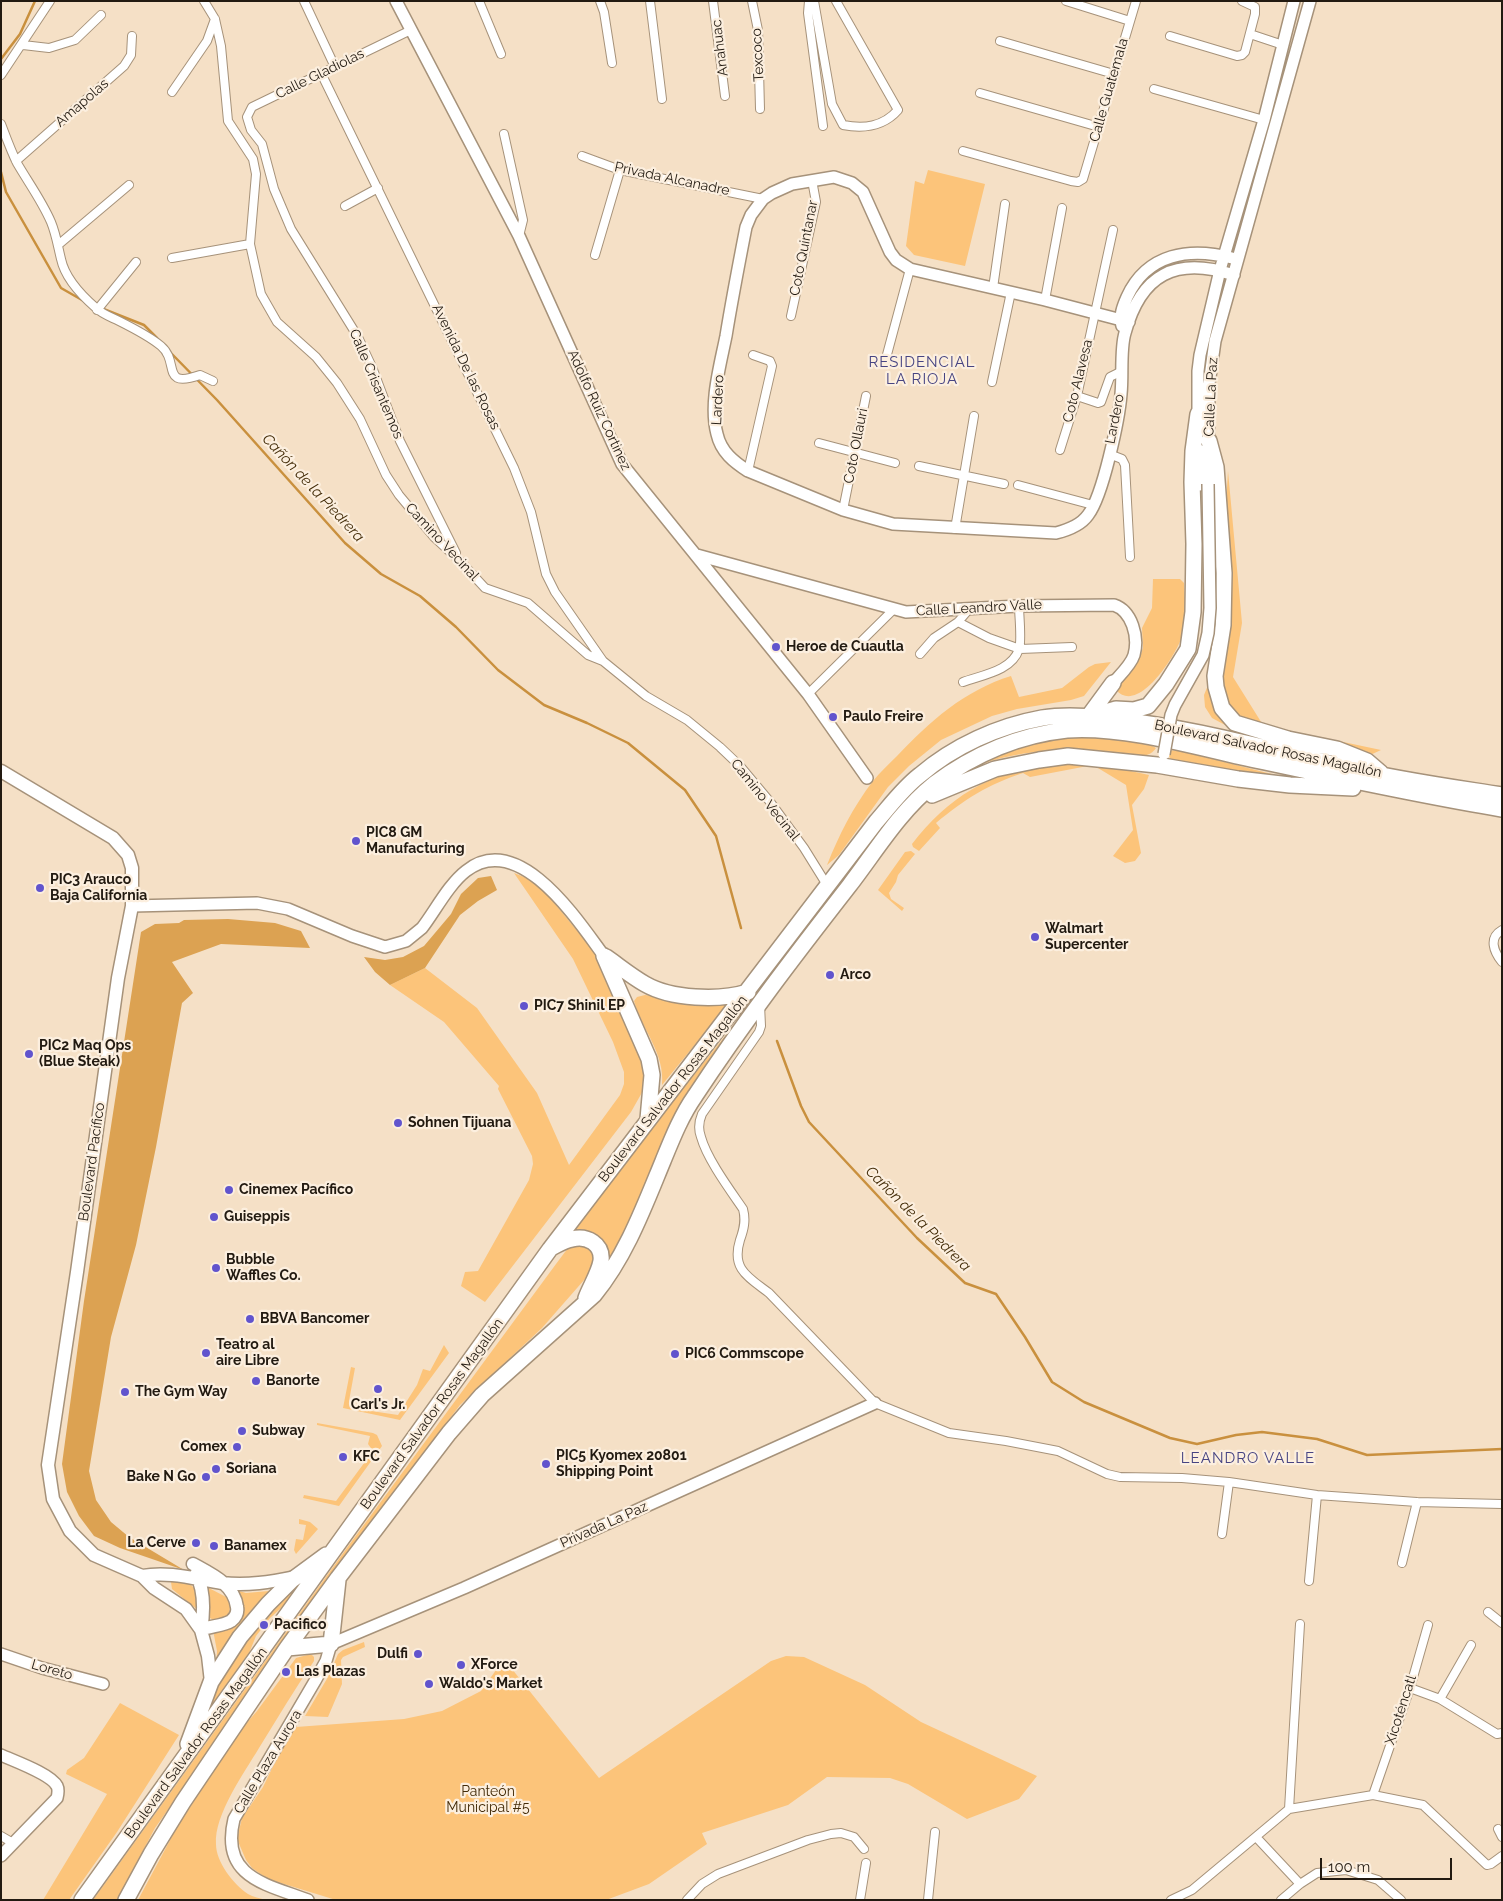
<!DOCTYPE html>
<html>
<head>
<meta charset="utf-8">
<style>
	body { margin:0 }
	#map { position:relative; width:1503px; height:1901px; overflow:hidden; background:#f5e0c6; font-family:Raleway,sans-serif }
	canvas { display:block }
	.frame { position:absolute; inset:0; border:2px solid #221a11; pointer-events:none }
	.scale { position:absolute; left:1320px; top:1858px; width:132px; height:22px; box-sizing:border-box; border:2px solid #221a11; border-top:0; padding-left:6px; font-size:15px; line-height:18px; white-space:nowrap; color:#221a11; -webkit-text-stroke:4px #fcefdf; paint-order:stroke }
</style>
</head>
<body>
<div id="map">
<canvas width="1503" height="1901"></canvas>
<div class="frame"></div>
<div class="scale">100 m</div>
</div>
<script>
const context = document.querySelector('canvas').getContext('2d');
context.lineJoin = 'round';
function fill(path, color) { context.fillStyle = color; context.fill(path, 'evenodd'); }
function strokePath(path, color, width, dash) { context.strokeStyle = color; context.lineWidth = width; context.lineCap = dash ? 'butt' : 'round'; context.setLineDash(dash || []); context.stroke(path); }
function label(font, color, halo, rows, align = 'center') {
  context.font = font + ' Raleway,sans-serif'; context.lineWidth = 4.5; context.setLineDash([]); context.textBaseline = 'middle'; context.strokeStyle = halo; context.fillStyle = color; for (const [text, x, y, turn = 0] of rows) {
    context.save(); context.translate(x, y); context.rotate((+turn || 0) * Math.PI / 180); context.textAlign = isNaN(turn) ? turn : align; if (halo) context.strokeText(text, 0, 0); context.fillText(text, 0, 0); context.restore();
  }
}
fill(new Path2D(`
	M928 170 985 184 965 266 914 255 906 246 915 181 924 184Z
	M1228 471 1242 623 1233 677 1263 725 1381 750 1368 756 1354 757 1242 734 1212 718 1205 707 1204 695 1226 641 1224 539Z
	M1153 579H1180L1184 583C1185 600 1187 618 1183 634 1178 652 1139 716 1116 690L1117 684 1129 673 1140 657 1143 648 1142 628 1152 608Z
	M1111 662 1084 696 1071 700 1017 709 992 716 941 740 909 766 888 787 839 855 827 865C839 835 853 807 873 781 880 772 889 764 897 756 929 722 965 690 1011 676L1019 697 1062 688 1089 667 1095 664Z
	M1096 735 1147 743 1156 748C1145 765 1112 752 1095 751 1060 748 1012 752 980 765 970 768 961 773 952 778L994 753 1049 738Z
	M1167 750 1181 751 1311 784 1171 761Z
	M1094 763 1149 775 1144 789 1132 805 1141 853 1135 861 1125 863 1113 856 1133 830 1126 785 1093 765 1030 777 1023 773C987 785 965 799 936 823L940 828 919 851 913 847 912 844C948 797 989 773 1048 764 1063 761 1079 763 1094 763Z
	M911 851 915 854 898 875 896 882 889 893 891 899 904 908 902 911 878 890 905 852Z
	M514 873 529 879 546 893 593 950 608 976 646 1068 644 1089 631 1112 485 1302 461 1286 465 1272 478 1271 529 1180 533 1164 532 1156 498 1089 499 1086 444 1022 390 985 425 968 477 1008 537 1093 569 1165 620 1095 624 1084V1072L613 1042 573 959Z
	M645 995 725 1005V1008L662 1085C665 1053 642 1030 634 1001L637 997Z
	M758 995 722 1048 691 1086 675 1115 639 1203 616 1250 599 1277 589 1233 581 1229 571 1231 603 1188Z
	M577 1244 585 1246 592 1250 595 1256 592 1271 542 1328 460 1405 352 1549 155 1828 117 1900H93L349 1545 556 1264 568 1248Z
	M444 1345 449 1353 400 1420 343 1408 351 1367 355 1368 349 1401 351 1408 398 1415 417 1385 423 1369 430 1371Z
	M317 1423 373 1433 377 1435 382 1446 339 1506 303 1498 304 1495 336 1501 373 1451 368 1444 370 1436 317 1425Z
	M299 1519 310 1522 318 1529 296 1554 294 1550 296 1539 303 1540 306 1525 299 1524Z
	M310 1572 289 1601 270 1618 256 1636 245 1663 182 1750 219 1678 265 1613Z
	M176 1581C199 1584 195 1590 199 1611L172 1589 171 1582Z
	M207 1587 228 1598C234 1611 226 1627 210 1618L204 1591Z
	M236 1590 246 1593 269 1591 242 1622 216 1666 217 1651 213 1630 235 1624Z
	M364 1642 365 1647 343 1657 341 1660 342 1684 328 1717 305 1716 328 1677 338 1654 343 1650Z
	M307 1655H312L314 1657V1661C294 1690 277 1719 259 1748 244 1773 214 1815 216 1844 216 1862 233 1884 248 1894 253 1897 260 1898 266 1900H138L176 1829 237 1734 257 1711 296 1658Z
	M786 1656 804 1657 865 1685 921 1722 1037 1776 1019 1799 967 1819 908 1784 890 1778 827 1777 788 1805 702 1833 707 1844 649 1884 606 1900H336L271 1880 262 1875 252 1868 246 1860 237 1839 242 1818 263 1787 279 1754 296 1727 404 1719 442 1711 481 1691 504 1659 599 1778 771 1661Z
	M120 1703 179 1735 117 1832 69 1900H43L107 1794 66 1774 67 1770 84 1758Z`), '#fcc47a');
fill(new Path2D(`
	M491 876 497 890 478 901 460 915 425 968 390 985 375 972 364 957 385 960 403 957 424 946 451 914 461 894 478 878Z
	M228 919 275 923 301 931 310 948 221 944 172 962 193 993 182 1003 156 1147 136 1245 111 1337 89 1471 96 1500 111 1522 129 1537 184 1570 120 1548 94 1536 79 1516 67 1492 62 1464 84 1301 141 932 155 924 179 923 184 920Z`), '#dca252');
strokePath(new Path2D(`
	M1 59 20 34 35 1
	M1 172 6 192 61 288 82 300
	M101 308 144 325 157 338
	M169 351 217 400 345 543 381 574 420 596 456 627 498 670 544 705 587 723 628 743 685 790 716 836 741 928
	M777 1041 801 1106 809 1122 917 1238 965 1283 996 1294 1025 1337 1052 1382 1084 1402 1170 1438 1197 1444 1236 1435 1262 1432 1317 1439 1367 1455 1502 1449`), '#c9903e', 2.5);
const street = new Path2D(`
	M204 1 215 19 221 46 228 121 253 159 256 174 250 244 261 294 277 322 316 357 337 383 360 419 386 475 399 495 434 537 459 560 485 588 528 603 588 655 603 661 646 696 687 720 720 747 740 766 771 803 804 848 827 885
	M304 1 335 67
	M479 1 501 54
	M600 1 604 12 612 63
	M650 1 662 99
	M713 1 725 96
	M752 1 758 30 760 109
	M809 1 808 13 823 126
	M814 1 832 104 843 125C864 129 883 127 898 110L836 1
	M1066 1 1130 21
	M411 30 252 107 247 117 251 130 262 144 274 189 291 229 358 337 372 367 400 441 456 553
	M1250 34 1283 45
	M1170 36 1237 56 1242 55 1245 52 1255 14V7L1242 1
	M1000 41 1114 74
	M23 45 49 48 75 40 101 15
	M321 73 514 468 531 512 546 574 555 592 603 661
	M1 75 50 1
	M1154 89 1264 120
	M172 92 207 41 215 19
	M980 93 1099 127
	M1 124C6 137 11 151 17 163 28 182 42 201 51 222 56 234 58 247 61 259 65 278 81 295 96 308 102 314 111 317 119 321 133 328 149 336 161 346 180 362 160 389 200 375L213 381
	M504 134 523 220 519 236
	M963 151 1071 181 1078 182 1083 179 1136 1
	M582 156 620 170 763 199
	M16 161 124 66 131 55 132 36
	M345 206 378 188
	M58 245 129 185
	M595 255 620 170
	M172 258 250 244
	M993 288 1005 204
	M1045 300 1062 208
	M97 310 136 262
	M791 316 816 202 812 180
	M885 362 910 269
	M992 382 1011 292
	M1077 396 1098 403 1101 402 1110 377 1122 371
	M819 443 895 463
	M1060 450 1077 396 1113 230
	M1109 454 1122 459 1125 465 1130 557
	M919 466 1004 484
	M748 471 772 366 770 361 753 355
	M1018 485 1093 505
	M843 510 866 396
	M955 529 974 416
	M958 622 989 638 1020 649 1072 647
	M920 654 934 638 958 622 970 608
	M963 682C982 675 1012 671 1019 649 1022 641 1019 615 1019 606
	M808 694 894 609
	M1502 930C1488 938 1494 952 1502 962
	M760 1005 761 1026 759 1032 702 1114C699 1121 698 1129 701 1137 707 1159 730 1190 743 1209 746 1220 744 1229 740 1240 731 1269 748 1277 769 1293L875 1403 949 1433 1006 1441 1058 1451 1107 1474 1120 1477 1182 1478 1229 1482 1317 1495 1417 1502 1502 1504
	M1222 1534 1229 1482
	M1402 1563 1417 1502
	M1309 1581 1317 1495
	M1488 1612 1502 1623
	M1410 1688 1440 1699 1497 1734 1502 1733
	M1440 1699 1471 1645
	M1373 1795 1410 1688 1428 1625
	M1289 1809 1373 1795 1423 1805 1487 1865 1491 1864 1502 1856
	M1289 1809 1300 1624
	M1498 1829 1502 1837
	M1 1836 13 1843
	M1256 1837 1300 1884
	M687 1900 702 1884 718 1874 808 1840 831 1834 841 1833 854 1837 864 1849
	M860 1900 866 1863
	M928 1900 935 1832
	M1171 1900 1192 1890 1289 1809
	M1281 1900 1300 1884 1317 1873 1346 1870 1378 1880 1401 1900`);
const secondary = new Path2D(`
	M396 1 519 236 622 464 808 694 867 778
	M1129 322 1045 300 910 269 896 260 890 252 863 192 852 183 834 177 792 184 772 193 763 199 751 215 746 227C739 263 732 299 726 336 720 366 709 404 717 434 721 452 734 462 748 471L843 510 893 524 1056 533C1068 530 1081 525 1088 515 1103 496 1119 419 1121 394 1123 376 1120 349 1125 333 1141 274 1176 256 1234 275
	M1122 326C1119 316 1123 306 1127 297 1147 253 1190 247 1232 258
	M1198 422V371L1200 355 1220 270 1264 120 1294 1
	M1199 450 1200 485
	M1208 484 1209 384 1215 341 1310 1
	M697 555 906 612 1019 606 1114 605C1132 611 1139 637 1134 655 1131 665 1120 675 1113 683
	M132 906 257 903 288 909 352 936 385 947 406 941 422 928C435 911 449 884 466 871 519 829 578 921 604 956
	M1 1654 42 1668 103 1684
	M1 1755C14 1761 51 1774 57 1786 59 1790 58 1794 57 1798L1 1856
	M308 1900C265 1884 220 1877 234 1819L315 1681 326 1661 331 1644 464 1588 875 1403`);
const primary = new Path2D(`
	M1 771 113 838 128 855 132 868V906L118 978 77 1272 48 1465 53 1499 70 1531 94 1555 142 1576 154 1588 186 1609 201 1630 208 1656 211 1682
	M193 1564C211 1574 234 1584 237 1607 238 1612 236 1617 231 1621 223 1626 210 1626 201 1630
	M196 1574C205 1591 204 1612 201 1630
	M142 1576C169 1571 195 1579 222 1583 247 1586 271 1582 295 1577`);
const highway = new Path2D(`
	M1209 441 1216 467 1224 573 1223 625 1215 676 1216 687 1222 708 1235 723 1288 739 1337 749 1367 761 1381 773
	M1099 714 1116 709 1134 710 1148 706 1166 684 1188 649 1193 612 1194 544 1192 482 1193 451 1198 414
	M1088 717 1113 683
	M932 795 995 769 1039 760 1068 756 1157 765 1238 779 1290 785 1353 788
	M604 956 649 1059 652 1075 648 1119
	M606 957C619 966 631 976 645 984 671 999 719 1001 748 992
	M553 1247C559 1244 565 1240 572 1239 587 1235 603 1244 601 1261 599 1273 590 1287 586 1298
	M287 1648 331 1644 338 1580
	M188 1744 211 1682 240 1637 268 1604 292 1580 326 1555
	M82 1900 550 1249 876 822C890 806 903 788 920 775 954 746 998 726 1042 718 1072 713 1105 718 1136 722 1208 732 1278 751 1349 768 1399 780 1451 787 1502 795
	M126 1900 151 1854 183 1802 287 1648 338 1578 449 1433 482 1395 594 1295C626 1256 644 1207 663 1161 672 1139 681 1116 695 1096 743 1023 796 954 849 886 876 851 899 812 934 784 973 755 1019 735 1067 730 1122 726 1193 746 1246 758 1331 776 1416 795 1502 809`);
strokePath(street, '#a6927a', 10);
strokePath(secondary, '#a6927a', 14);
strokePath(primary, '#a6927a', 15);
strokePath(highway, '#a6927a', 18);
strokePath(street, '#fff', 8);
strokePath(secondary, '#fff', 11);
strokePath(primary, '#fff', 12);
strokePath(highway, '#fff', 15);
const secondaryBridge = new Path2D(`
	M1164 754 1171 715 1175 705 1203 655 1208 633 1210 608 1208 484`);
strokePath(secondaryBridge, '#a6927a', 14, []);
strokePath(secondaryBridge, '#fff', 11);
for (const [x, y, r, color] of [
	[776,647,5,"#6154cd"],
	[833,717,5,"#6154cd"],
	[356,841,5,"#6154cd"],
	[40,888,5,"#6154cd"],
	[1035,937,5,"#6154cd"],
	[830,975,5,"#6154cd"],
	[524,1006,5,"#6154cd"],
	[29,1054,5,"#6154cd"],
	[398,1123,5,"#6154cd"],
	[229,1190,5,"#6154cd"],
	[214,1217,5,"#6154cd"],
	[216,1268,5,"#6154cd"],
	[250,1319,5,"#6154cd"],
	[206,1353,5,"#6154cd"],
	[675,1354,5,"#6154cd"],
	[256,1381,5,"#6154cd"],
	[378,1389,5,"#6154cd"],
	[125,1392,5,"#6154cd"],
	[242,1431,5,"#6154cd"],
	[237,1447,5,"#6154cd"],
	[343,1457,5,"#6154cd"],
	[546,1464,5,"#6154cd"],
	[216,1469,5,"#6154cd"],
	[206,1477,5,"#6154cd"],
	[196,1543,5,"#6154cd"],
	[214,1546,5,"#6154cd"],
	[264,1625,5,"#6154cd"],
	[418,1654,5,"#6154cd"],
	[461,1665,5,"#6154cd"],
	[286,1672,5,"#6154cd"],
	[429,1684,5,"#6154cd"]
]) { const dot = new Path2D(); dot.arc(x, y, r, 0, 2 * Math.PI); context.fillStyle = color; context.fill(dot); strokePath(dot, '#fcefdf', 2); }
label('14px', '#221a11', '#fcefdf', [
	["Anahuac",720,48,-97],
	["Texcoco",758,55,-93],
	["Calle Gladiolas",320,74,-26],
	["Calle Guatemala",1109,90,-74],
	["Amapolas",82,103,-41],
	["Privada Alcanadre",672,179,12],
	["Coto Quintanar",804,248,-79],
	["Avenida De las Rosas",466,367,64],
	["Coto Alavesa",1078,381,-76],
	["Calle Crisantemos",376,384,67],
	["Calle La Paz",1211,397,-87],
	["Lardero",718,400,-87],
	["Adolfo Ruiz Cortinez",599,410,65],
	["Lardero",1115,419,-79],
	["Coto Ollauri",856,446,-79],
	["Camino Vecinal",442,542,47],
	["Calle Leandro Valle",979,608,-3],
	["Boulevard Salvador Rosas Magallón",1268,749,12],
	["Camino Vecinal",765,800,51],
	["Boulevard Salvador Rosas Magallón",673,1089,-52],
	["Boulevard Pacífico",92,1162,-82],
	["Boulevard Salvador Rosas Magallón",432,1414,-54],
	["Privada La Paz",604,1525,-24],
	["Loreto",52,1670,16],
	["Xicoténcatl",1401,1710,-72],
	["Boulevard Salvador Rosas Magallón",196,1743,-54],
	["Calle Plaza Aurora",268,1762,-59]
]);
label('bold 14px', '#221a11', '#fcefdf', [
	["Heroe de Cuautla",786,647],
	["Paulo Freire",843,717],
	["PIC8 GM",366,833],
	["Manufacturing",366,849],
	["PIC3 Arauco",50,880],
	["Baja California",50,896],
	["Walmart",1045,929],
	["Supercenter",1045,945],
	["Arco",840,975],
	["PIC7 Shinil EP",534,1006],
	["PIC2 Maq Ops",39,1046],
	["(Blue Steak)",39,1062],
	["Sohnen Tijuana",408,1123],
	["Cinemex Pacífico",239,1190],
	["Guiseppis",224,1217],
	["Bubble",226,1260],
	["Waffles Co.",226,1276],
	["BBVA Bancomer",260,1319],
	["Teatro al",216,1345],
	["aire Libre",216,1361],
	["PIC6 Commscope",685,1354],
	["Banorte",266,1381],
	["The Gym Way",135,1392],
	["Carl's Jr.",378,1405,"center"],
	["Subway",252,1431],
	["Comex",227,1447,"right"],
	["PIC5 Kyomex 20801",556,1456],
	["Shipping Point",556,1472],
	["KFC",353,1457],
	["Soriana",226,1469],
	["Bake N Go",196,1477,"right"],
	["La Cerve",186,1543,"right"],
	["Banamex",224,1546],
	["Pacifico",274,1625],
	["Dulfi",408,1654,"right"],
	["XForce",471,1665],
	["Las Plazas",296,1672],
	["Waldo's Market",439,1684]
], 'left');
label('14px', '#432b08', '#fcefdf', [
	["Panteón",488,1792],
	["Municipal #5",488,1808]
]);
context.letterSpacing = '1px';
label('15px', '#474482', '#fcefdf', [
	["RESIDENCIAL",922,362],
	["LA RIOJA",922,379],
	["LEANDRO VALLE",1248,1458]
]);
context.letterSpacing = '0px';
label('italic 15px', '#432c08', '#fcefdf', [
	["Cañón de la Piedrera",313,488,47],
	["Cañón de la Piedrera",918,1219,45]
]);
</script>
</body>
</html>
